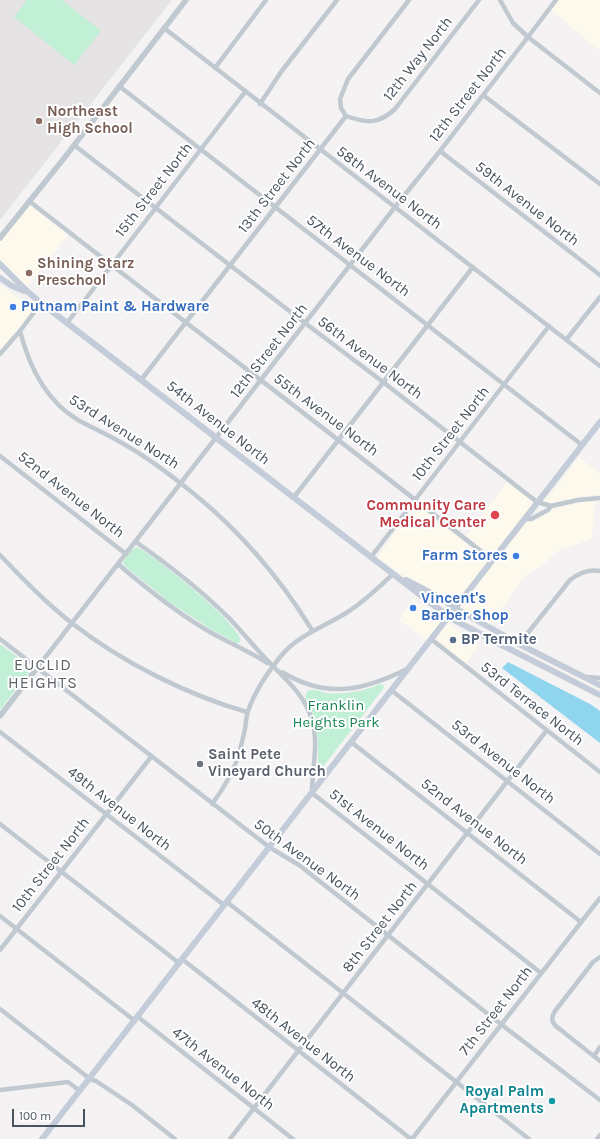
<!DOCTYPE html>
<html>
<head>
<meta charset="utf-8">
<style>
	body { margin:0 }
	#map { position:relative; width:600px; height:1139px; overflow:hidden; background:#f4f2f2; font-family:Karla,sans-serif }
	canvas { display:block }
	.scale { position:absolute; left:12px; top:1109px; width:73px; height:18px; box-sizing:border-box; border:2px solid #49545f; border-top:0; padding-left:5px; font-size:12px; line-height:14px; white-space:nowrap; color:#49545f; -webkit-text-stroke:3px #fff; paint-order:stroke }
</style>
</head>
<body>
<div id="map">
<canvas width="600" height="1139"></canvas>
<div class="scale">100 m</div>
</div>
<script>
const context = document.querySelector('canvas').getContext('2d');
context.lineJoin = 'round';
function fill(path, color) { context.fillStyle = color; context.fill(path, 'evenodd'); }
function strokePath(path, color, width, dash) { context.strokeStyle = color; context.lineWidth = width; context.lineCap = dash ? 'butt' : 'round'; context.setLineDash(dash || []); context.stroke(path); }
function label(font, color, halo, rows, align = 'center') {
  context.font = font + ' Karla,sans-serif'; context.lineWidth = 4; context.setLineDash([]); context.textBaseline = 'middle'; context.strokeStyle = halo; context.fillStyle = color; for (const [text, x, y, turn = 0] of rows) {
    context.save(); context.translate(x, y); context.rotate((+turn || 0) * Math.PI / 180); context.textAlign = isNaN(turn) ? turn : align; if (halo) context.strokeText(text, 0, 0); context.fillText(text, 0, 0); context.restore();
  }
}
fill(new Path2D(`
	M559 0H600V51L551 10Z
	M30 205 68 235 27 287 0 261V241Z
	M0 284 33 309 18 329H17V330L0 350Z
	M579 457 600 474V495L578 497 552 503 542 501 549 496Z
	M507 482 534 503 492 556 466 536Z
	M597 501 595 503 592 538 571 547 557 551 544 564 526 575 491 625 459 607 525 522H533L553 509 578 503Z
	M415 503 489 561 455 605 436 593 405 577 377 558Z
	M413 599 444 619 427 640 399 620Z
	M448 622 479 645 466 663 435 639Z`), '#fdf9ed');
fill(new Path2D(`
	M0 0H172L0 220Z`), '#e5e3e4');
fill(new Path2D(`
	M27 0H62L101 31 74 65 14 17Z
	M137 547C155 556 239 623 241 641L237 644 233 641 212 630 168 601 125 566 123 563C126 557 131 549 137 547Z
	M0 644 28 665 30 668V671L0 710Z
	M380 684 384 686 383 689 322 768H319L318 766V743L316 720 306 700C305 695 306 691 311 690 316 689 322 692 326 693 341 695 367 691 380 684Z`), '#c1f0d6');
fill(new Path2D(`
	M508 662 590 704 600 711V743L502 668Z`), '#8ed5ed');
strokePath(new Path2D(`
	M500 0 513 23 528 37 600 93
	M164 28 600 366
	M215 68 266 0
	M119 86 350 265 582 445
	M483 95 600 184
	M260 104 281 72 337 0
	M346 116C366 123 378 125 395 109L479 0
	M74 145 305 323 383 382 537 502 551 506
	M440 151 600 275
	M29 201C183 321 339 439 492 560
	M67 323 245 92
	M20 331C29 366 46 401 78 420 94 429 111 436 127 446 150 459 172 476 193 493 241 532 280 578 312 630
	M566 340 600 297
	M0 354 20 331 41 303
	M141 380 346 116 341 108 340 99 348 79 409 0
	M0 456 126 554
	M294 497 473 267
	M524 519H531L548 510 551 506 578 500 600 498
	M136 542C169 565 201 590 230 619 242 632 253 645 265 658 283 677 304 693 312 720 319 745 312 768 312 793L541 973
	M0 555C23 579 46 603 73 624 122 662 187 695 247 712
	M371 557 549 326
	M118 564C147 589 177 613 210 632 229 643 249 651 267 663
	M0 639 269 847 299 865 502 1025 600 1100
	M431 639 600 772
	M519 644 570 580C579 573 588 569 600 571
	M37 668 305 323 395 207 440 151 528 37 556 0
	M282 672C326 699 363 691 407 669
	M587 677 600 678
	M391 690 600 854
	M0 732 224 905
	M351 742 581 922
	M212 804C223 789 233 774 238 756 241 747 243 738 245 729 246 723 246 717 248 711 255 691 267 673 281 656 298 635 324 627 346 613 364 602 378 588 393 574
	M0 824 179 963
	M227 902 529 1139
	M0 916 135 1021
	M0 950 151 757
	M600 957 593 962 555 1011C551 1018 551 1022 557 1027L600 1061
	M182 959 411 1139
	M0 1009 90 1079 96 1081 132 1105 175 1139
	M138 1017 293 1139
	M594 1056 600 1047
	M0 1090 68 1082 80 1091
	M230 1139 547 730
	M412 1139 600 898
	M597 1139 600 1135`), '#c0c8d0', 4.5);
strokePath(new Path2D(`
	M0 238 65 157 186 0
	M0 716 37 668`), '#c0c8d0', 5.5);
strokePath(new Path2D(`
	M0 264 28 292 41 303 449 617 486 637 600 695
	M0 278 12 286 24 291
	M406 580 435 595 455 608 519 644 600 685
	M42 1139 600 422`), '#c3ccd8', 6);
for (const [x, y, r, color] of [
	[39,121,4,"#8d6e63"],
	[29,273,4,"#8d6e63"],
	[13,307,4,"#3f7fe0"],
	[495,515,5,"#e0444e"],
	[516,556,4,"#3f7fe0"],
	[413,608,4,"#3f7fe0"],
	[453,640,4,"#5c6f8a"],
	[200,764,4,"#6b7280"],
	[552,1101,4,"#0f9aa8"]
]) { const dot = new Path2D(); dot.arc(x, y, r, 0, 2 * Math.PI); context.fillStyle = color; context.fill(dot); strokePath(dot, '#fff', 1.5); }
label('15px', '#49545f', '#fff', [
	["12th Way North",418,59,-52],
	["12th Street North",468,95,-52],
	["13th Street North",277,186,-52],
	["58th Avenue North",389,188,37],
	["15th Street North",154,190,-52],
	["59th Avenue North",527,204,38],
	["57th Avenue North",358,256,37],
	["12th Street North",269,351,-52],
	["56th Avenue North",370,358,37],
	["55th Avenue North",326,415,37],
	["54th Avenue North",218,423,38],
	["53rd Avenue North",124,432,32],
	["10th Street North",451,434,-52],
	["52nd Avenue North",71,495,38],
	["53rd Terrace North",532,704,38],
	["53rd Avenue North",503,762,38],
	["49th Avenue North",119,809,38],
	["52nd Avenue North",474,822,38],
	["51st Avenue North",379,830,38],
	["50th Avenue North",307,860,36],
	["10th Street North",51,865,-52],
	["8th Street North",380,927,-52],
	["7th Street North",496,1011,-52],
	["48th Avenue North",303,1040,38],
	["47th Avenue North",223,1069,38]
]);
label('bold 15px', '#785e54', '#fff', [
	["Northeast",47,112],
	["High School",47,129],
	["Shining Starz",37,264],
	["Preschool",37,281]
], 'left');
label('bold 15px', '#366cbe', '#fff', [
	["Putnam Paint & Hardware",21,307],
	["Farm Stores",508,556,"right"],
	["Vincent's",421,599],
	["Barber Shop",421,616]
], 'left');
label('bold 15px', '#be3a42', '#fff', [
	["Community Care",486,506],
	["Medical Center",486,523]
], 'right');
label('bold 15px', '#4e5e75', '#fff', [
	["BP Termite",461,640]
], 'left');
label('15px', '#178352', '#fff', [
	["Franklin",336,706],
	["Heights Park",336,723]
]);
label('bold 15px', '#5b616d', '#fff', [
	["Saint Pete",208,755],
	["Vineyard Church",208,772]
], 'left');
label('bold 15px', '#0d838f', '#fff', [
	["Royal Palm",544,1092],
	["Apartments",544,1109]
], 'right');
context.letterSpacing = '1px';
label('16px', '#5e6167', '#fff', [
	["EUCLID",43,665],
	["HEIGHTS",43,683]
]);
context.letterSpacing = '0px';
</script>
</body>
</html>
